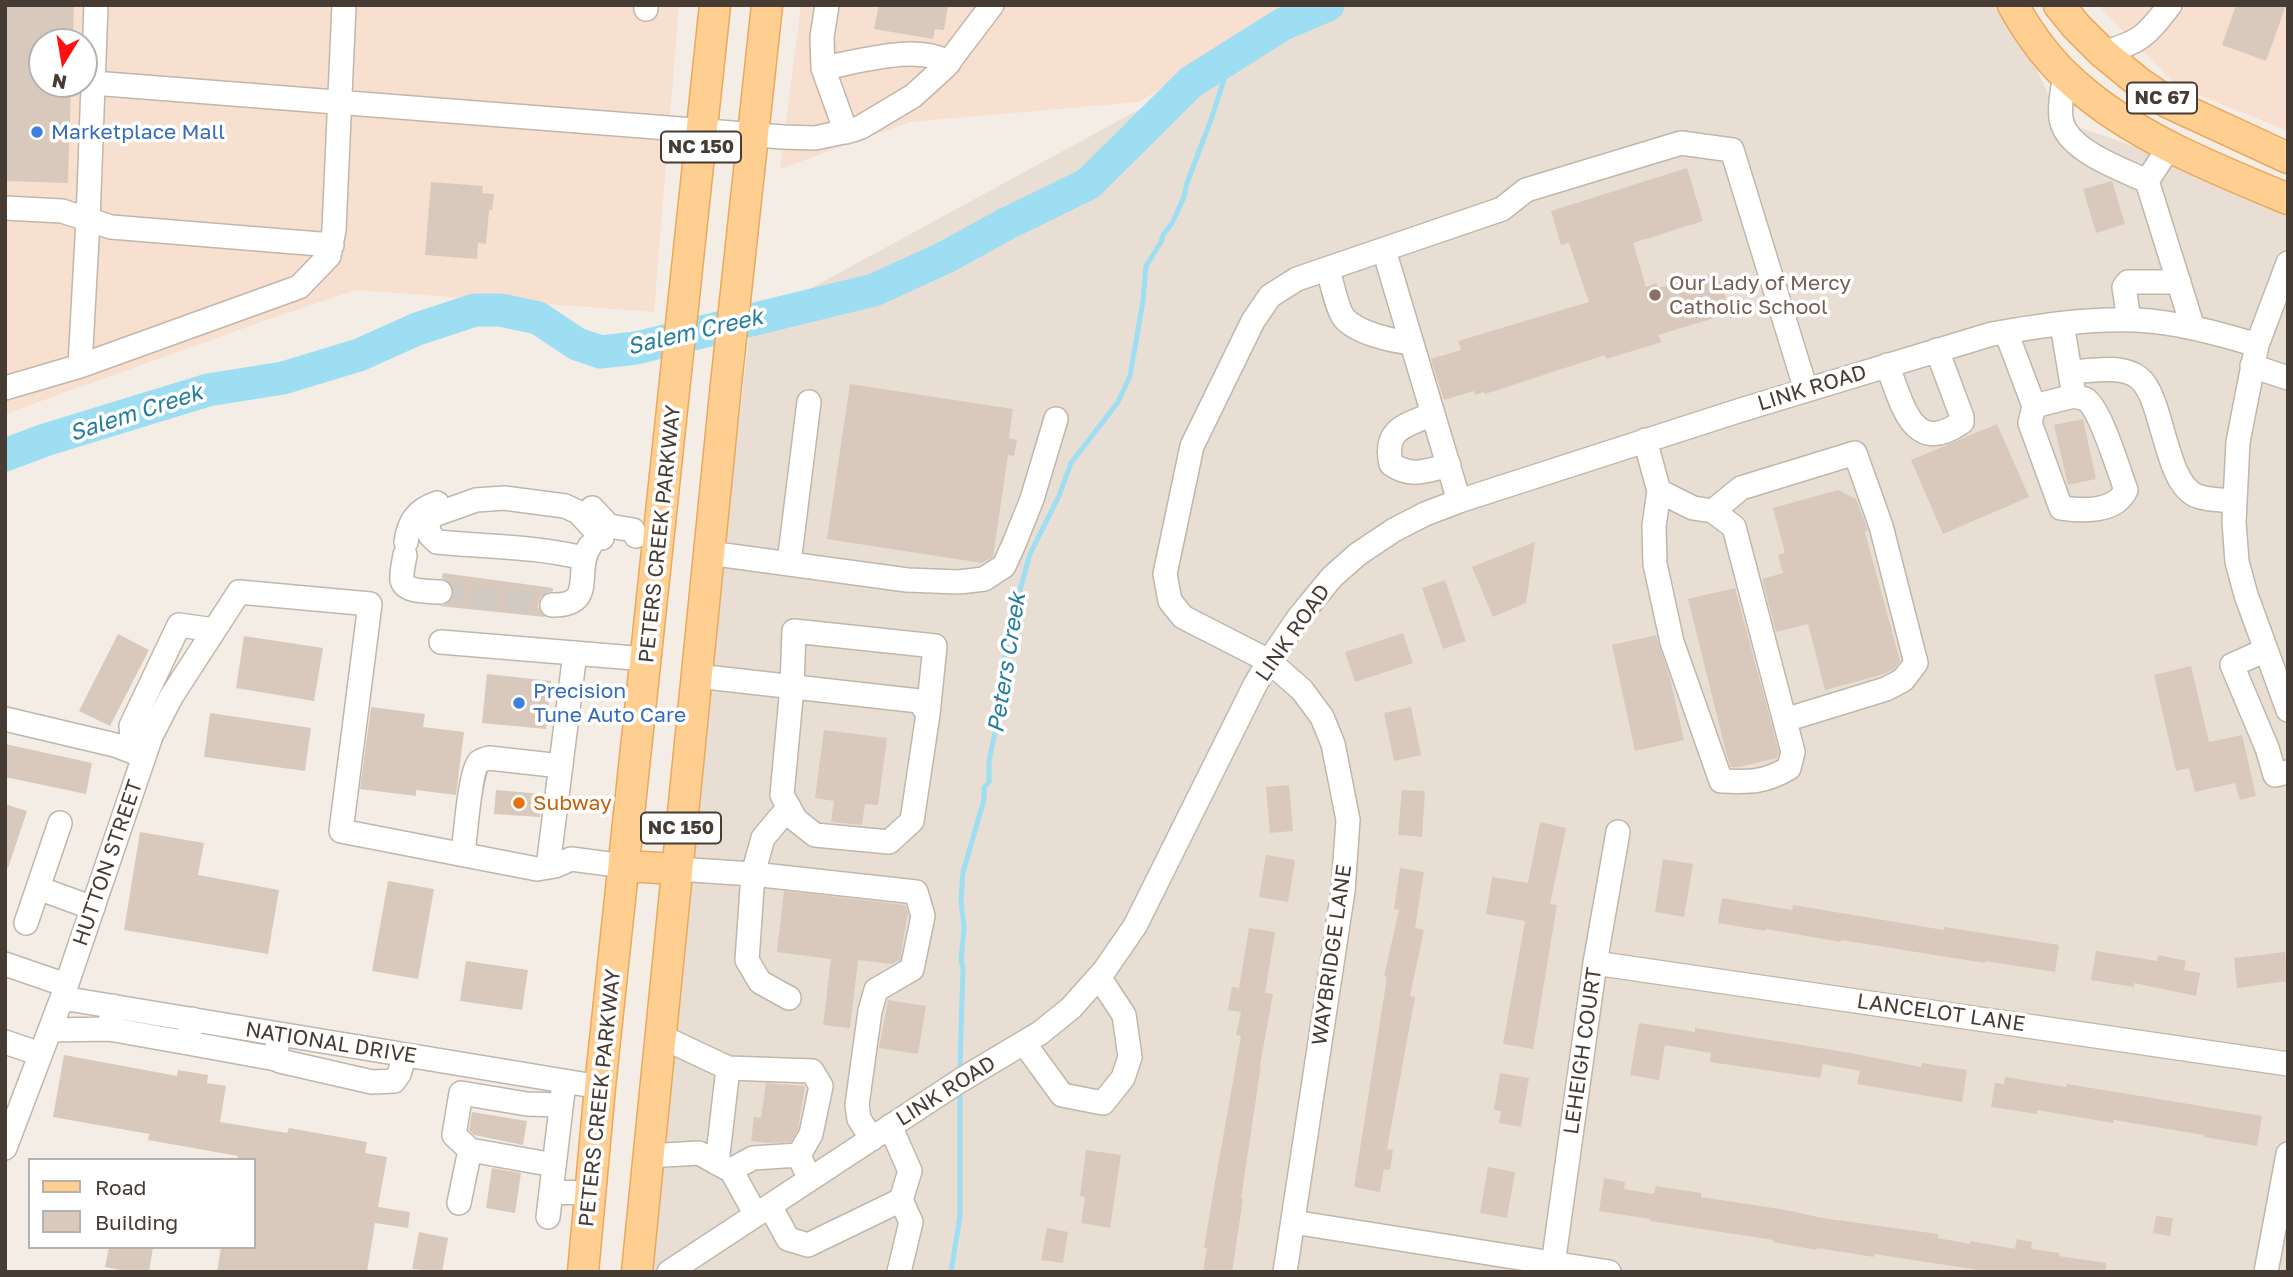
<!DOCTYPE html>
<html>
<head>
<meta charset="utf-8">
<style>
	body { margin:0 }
	#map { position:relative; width:2293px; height:1277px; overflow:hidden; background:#f3ede5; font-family:"Golos Text",sans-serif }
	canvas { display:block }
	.frame { position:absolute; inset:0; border:7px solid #463c34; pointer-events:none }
	.legend { position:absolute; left:28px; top:1158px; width:228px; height:91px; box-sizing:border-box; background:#fff; border:2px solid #b5b1ae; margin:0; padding:9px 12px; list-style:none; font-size:21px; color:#463c34 }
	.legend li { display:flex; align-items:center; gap:14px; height:35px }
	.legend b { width:35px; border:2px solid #b5b1ae }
	.north { position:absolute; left:28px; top:28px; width:70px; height:70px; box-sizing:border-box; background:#fff; border:2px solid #b5b1ae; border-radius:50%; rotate:191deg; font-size:19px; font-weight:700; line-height:28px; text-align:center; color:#463c34 }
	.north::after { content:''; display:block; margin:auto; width:24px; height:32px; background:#ff1012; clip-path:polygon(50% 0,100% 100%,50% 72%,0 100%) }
</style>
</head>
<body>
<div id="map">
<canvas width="2293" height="1277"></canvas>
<div class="frame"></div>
<ul class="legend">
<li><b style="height:9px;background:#ffcf92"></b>Road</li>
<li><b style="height:19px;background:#d9c9bd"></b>Building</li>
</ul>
<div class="north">N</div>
</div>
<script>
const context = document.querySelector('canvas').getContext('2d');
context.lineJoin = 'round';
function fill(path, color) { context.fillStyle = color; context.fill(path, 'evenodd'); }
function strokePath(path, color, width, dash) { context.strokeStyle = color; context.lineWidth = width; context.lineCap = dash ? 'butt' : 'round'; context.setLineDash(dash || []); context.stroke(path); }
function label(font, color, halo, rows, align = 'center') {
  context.font = font + ' "Golos Text",sans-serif'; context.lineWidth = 7; context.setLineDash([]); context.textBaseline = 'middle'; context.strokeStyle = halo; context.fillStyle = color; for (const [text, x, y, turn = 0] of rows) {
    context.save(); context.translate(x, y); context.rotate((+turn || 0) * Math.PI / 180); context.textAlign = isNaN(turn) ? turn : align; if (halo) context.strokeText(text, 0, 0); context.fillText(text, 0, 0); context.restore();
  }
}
fill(new Path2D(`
	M1331 5H2006L2061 121 2288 200V1272H638L751 321Z`), '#e8ded3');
fill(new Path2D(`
	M5 5H679L654 312 356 290 261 322 5 414ZM42 42H84V84H42Z
	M801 5H1297L1139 102 910 122 780 169Z
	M2098 5H2288V131L2178 87Z`), '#f7e0cf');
strokePath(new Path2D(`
	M962 1070 960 1065 963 967 961 960 964 928 961 899 963 872 984 800V788L989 782V761L1002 700 999 692 1013 607 1017 601 1030 554 1059 496 1071 463 1118 402 1130 376 1143 301 1146 266 1161 242 1163 235 1172 223 1184 197 1187 183 1212 117 1232 55
	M951 1272 960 1216V1087`), '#9edef3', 5);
strokePath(new Path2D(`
	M5 455 45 440 208 390 283 378 359 355 417 329 475 310H501L538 318 577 344 601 352 636 348 874 290 946 257 1006 224 1088 184 1191 82 1283 24 1328 5`), '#9edef3', 33);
fill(new Path2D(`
	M5 5H74L73 42H42V84H71L68 183 5 181Z
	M879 5H948L944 30 935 29 933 39 874 29Z
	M2236 5H2286L2266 61 2222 45Z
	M1687 168 1703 221 1633 243 1646 287 1656 283 1658 288 1717 273 1731 313 1658 335 1662 342 1606 359 1605 355 1485 394 1484 392 1475 395 1474 391 1444 400 1431 359 1461 350 1458 341 1589 302 1569 243 1561 245 1551 211Z
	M2112 181 2125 224 2096 233 2083 189Z
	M431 182 483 186 482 193 494 194 492 210H489L486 244 478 243 477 259 425 255Z
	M850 384 1013 409 1009 438 1017 440 1014 456 1008 455 993 557 982 563 827 539Z
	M2083 419 2096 479 2068 485 2054 425Z
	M1997 424 2029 497 1943 534 1911 460Z
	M1838 490 1856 499 1868 530 1865 532 1900 661 1894 669 1884 674 1825 690 1808 624 1776 632 1762 579 1783 573 1778 555 1785 553 1773 508Z
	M1535 542 1526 603 1493 617 1472 567Z
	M443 573 553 588V591L543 594 539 600 538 607 545 617 439 606 447 604 454 594 452 585 442 578Z
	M1445 580 1466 641 1443 649 1422 588Z
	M1735 588 1779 752 1777 758 1739 767H1731L1727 756 1688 599Z
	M1403 633 1413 663 1355 682 1345 652Z
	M118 634 149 650 110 726 79 711Z
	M1656 635 1670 678 1684 740 1635 751 1612 645Z
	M244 636 323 648 314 701 236 688Z
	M2191 666 2209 742 2242 735 2256 796 2240 800 2235 783 2195 792 2189 768 2176 771 2154 675Z
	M487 674 551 681 546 729 482 723Z
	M371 707 425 714 423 727 464 732 456 795 416 790V796L360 789Z
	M1411 707 1421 755 1394 761 1384 713Z
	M210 713 311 728 305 771 204 757Z
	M824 730 887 738 878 805 865 804 862 825 831 822 834 801 815 798Z
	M5 744 92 763 86 794 5 777Z
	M1289 785 1293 831 1270 833 1266 787Z
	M496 790 543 794 540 817 494 814Z
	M1402 790 1425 791 1422 837 1398 835Z
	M5 804 27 811 8 868 5 867Z
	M1540 822 1566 828 1550 904 1557 905 1533 1049 1503 1044 1525 921 1486 914 1492 877 1528 883Z
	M140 832 204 843 198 875 279 890 268 954 124 930Z
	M1266 855 1295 860 1288 902 1259 897Z
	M1663 859 1693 864 1684 917 1655 912Z
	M1400 868 1424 872 1415 928 1424 930 1410 996 1415 997 1387 1149 1393 1150 1390 1170 1384 1169 1380 1192 1354 1187 1387 977 1384 976 1399 910 1394 909Z
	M388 881 434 889 418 979 372 971Z
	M784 891 905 905 908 913 900 960 892 964 858 960 850 1028 823 1025 831 959 777 952Z
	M1722 898 1792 910 1793 905 1944 930V927L2059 945 2055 972 1985 961V963L1841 940V942L1766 929V931L1718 923Z
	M1249 928 1275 932 1265 993 1273 994 1260 1065H1261L1241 1199H1243L1232 1272H1203L1207 1248H1204L1213 1194 1241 1036 1236 1035 1241 1012 1228 1010 1232 987 1239 988Z
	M2096 951 2157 961 2158 955 2186 961 2184 970 2200 973 2196 996 2134 983V987L2091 980Z
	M2285 952 2288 981 2237 988 2234 958Z
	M466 961 528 970 522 1010 460 1001Z
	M888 1000 926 1006 918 1054 879 1048Z
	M1639 1023 1695 1032V1028L1845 1052 1921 1067 1922 1063 1967 1070 1962 1102 1857 1084 1860 1071 1823 1064 1820 1078 1710 1062 1711 1053 1665 1045 1659 1080 1630 1075Z
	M64 1055 177 1076 178 1070 208 1075 207 1083 226 1086 220 1122 287 1133 289 1128 367 1142 365 1153 387 1157 378 1207 410 1212 408 1228 375 1223 367 1272H217L221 1247H254V1160H237L238 1156 148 1140 149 1134 53 1117Z
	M1500 1073 1529 1078 1521 1127 1499 1123 1501 1111 1494 1110Z
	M2005 1077 2066 1087 2067 1084 2262 1116 2257 1146 2204 1137V1135L2114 1120 2113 1123 2037 1110V1114L1991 1107 1995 1083 2004 1084Z
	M766 1083 805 1086 798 1129 791 1142 768 1143 751 1141 754 1117 761 1118Z
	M472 1112 527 1121 523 1145 474 1135 469 1130Z
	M1086 1150 1121 1155 1110 1228 1081 1223 1085 1197 1080 1196Z
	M1488 1167 1515 1172 1507 1218 1480 1213Z
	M492 1168 521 1173 515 1213 486 1208Z
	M1604 1178 1625 1182 1624 1189 1654 1194 1656 1186 1701 1193V1197L1786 1210 1822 1218 1938 1234V1238L1970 1244V1241L2015 1249 2017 1239 2032 1242 2031 1249 2060 1253 2059 1256 2106 1263V1272H1992L1874 1254V1257L1817 1248 1816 1250 1773 1242V1240L1650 1221V1219L1599 1211Z
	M2156 1216 2173 1218 2170 1236 2153 1233Z
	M1047 1228 1068 1232 1063 1263 1041 1260Z
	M419 1232 448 1238 442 1272 412 1269Z
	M109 1247H153L149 1272H130L105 1267Z`), '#d9c9bd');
strokePath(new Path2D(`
	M440 592 552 605`), '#d0cac2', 23, [23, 11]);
const minor = new Path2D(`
	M827 5 822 37 823 68 846 132
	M646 9V5
	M2103 53C2142 41 2145 37 2170 5
	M823 68C859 62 917 43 949 63
	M2065 74C2063 88 2059 103 2061 118 2065 150 2121 169 2147 181L2170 146
	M93 83 783 137 815 138 853 130 861 127 913 96 945 67 992 5
	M2147 181 2193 328
	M5 208 62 211 111 227 332 245
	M1384 250 1459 501
	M2288 263 2257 345 2238 442 2234 522 2237 562 2246 595 2288 710
	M1328 269C1331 280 1337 309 1344 318 1357 333 1392 341 1412 343
	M2129 320 2124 287 2128 282H2179
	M2006 332 2034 406 2074 396 2062 324
	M1887 365C1902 401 1911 458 1962 422V417L1937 350
	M80 366 88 220 96 5
	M2252 366 2288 378
	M2071 372C2091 371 2122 364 2139 378 2164 398 2164 483 2197 496 2208 500 2223 500 2235 501
	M5 388 80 366 299 287 329 256 334 230 344 5
	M2034 406 2030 423 2061 508C2083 511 2115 513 2126 490 2119 472 2100 407 2085 399 2084 398 2076 397 2074 396
	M1433 414C1406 425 1383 429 1391 464 1411 478 1426 471 1449 465
	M1645 440 1659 491 1654 526 1655 564 1672 642 1721 781C1749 782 1764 783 1789 768L1793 752 1734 527 1713 511 1693 508 1659 491
	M592 508 609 526 633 530 636 536
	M1713 511 1741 488 1855 453 1881 526 1916 663 1903 680 1886 689 1785 720
	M406 542C409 521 417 510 437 503
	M709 553 907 580 959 582 984 579 1004 566 1014 544 1032 499 1056 419
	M405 555C404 562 401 573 402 580 405 593 430 591 440 592
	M583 558C533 546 488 547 437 542L430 535 427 523 434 515 476 500 504 498 565 506 578 512 602 538
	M789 563 809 402
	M552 605C598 606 573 569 590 546
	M441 642 646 659
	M2266 650 2232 665 2267 748 2275 775 2288 772
	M697 676 919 701 928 714 912 821 889 842 815 835 796 820 782 795 792 687 794 631 935 646 928 714
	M5 719 115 745 144 756
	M133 752 131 726 179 625 214 630
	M463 854C465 839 470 770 479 762 480 761 488 758 489 758L561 766
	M548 867 575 653
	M677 869 753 874 763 838 789 807
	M38 888 93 908
	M26 923 60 823
	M1595 963 2288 1064
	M5 964 66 985
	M62 998 600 1087
	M789 998 760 982 747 960 753 874 916 892 923 916 912 969 876 990 870 1011 857 1105 859 1119 872 1139
	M113 1006 109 1029 188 1043
	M192 1019 188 1043 276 1059
	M50 1030 109 1029
	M278 1034 276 1059 280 1061 372 1082 394 1081 399 1074 405 1055
	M660 1036 728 1068 812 1071 821 1086 811 1134 799 1155
	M5 1042 40 1054
	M1024 1043 1062 1095 1103 1103 1123 1078 1130 1057 1124 1015 1099 977
	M563 1091 551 1192 590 1193
	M890 1126 910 1171 901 1200
	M5 1148 62 998 151 736 171 697 239 592 370 604 341 831 537 869 555 866 571 859 624 866
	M470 1150 454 1135 461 1093 527 1104 561 1105
	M648 1156 699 1153 728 1169
	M717 1163 728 1068
	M459 1203 470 1150 554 1165
	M770 1206 788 1239 808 1245 901 1200 911 1222 899 1272
	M756 1215 731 1170 753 1158 799 1155 804 1167
	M548 1217 551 1192
	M1293 1222 1609 1272
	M669 1272 961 1080 1040 1033 1071 1008 1104 971 1135 926 1255 685 1269 661 1299 617 1332 577 1358 554 1394 530 1425 514 1459 501 1741 410 1992 334C2039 326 2088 318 2136 320 2177 322 2217 333 2257 345
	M1285 1272 1343 891 1348 820 1333 744 1322 717 1302 690 1269 661 1183 617 1170 601 1165 574 1192 446 1253 321 1270 296 1297 279 1502 209 1526 190 1681 143 1732 150 1806 390
	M1552 1272 1595 963 1618 832
	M2266 1272 2288 1154`);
const major = new Path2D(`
	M2013 5C2029 34 2050 63 2076 85 2132 136 2218 170 2288 199
	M2059 5 2076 26 2103 53 2141 84 2169 103 2288 158
	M624 866 677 869
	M583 1272 600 1087 715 5
	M637 1272 726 384 767 5`);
strokePath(minor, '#c2b6aa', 26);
strokePath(major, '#e9a95d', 33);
strokePath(minor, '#fff', 23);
strokePath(major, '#ffcf92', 30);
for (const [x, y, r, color] of [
	[37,132,7,"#3f7fe0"],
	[1655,295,7,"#8d6e63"],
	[519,703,7,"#3f7fe0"],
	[519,803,7,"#e8710a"]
]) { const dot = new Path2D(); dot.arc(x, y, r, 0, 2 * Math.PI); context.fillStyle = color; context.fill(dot); strokePath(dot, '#fff', 2.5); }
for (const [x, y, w] of [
	[2162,98,70],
	[701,147,80],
	[681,828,80]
]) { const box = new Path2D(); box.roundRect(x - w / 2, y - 15.5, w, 31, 5); context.fillStyle = '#fff'; context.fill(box); strokePath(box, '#463c34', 2); }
label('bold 19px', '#463c34', null, [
	["NC 67",2162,98],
	["NC 150",701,147],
	["NC 150",681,828]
]);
label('21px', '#366cbe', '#fff', [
	["Marketplace Mall",51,132],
	["Precision",533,691],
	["Tune Auto Care",533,715]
], 'left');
label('21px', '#785e54', '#fff', [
	["Our Lady of Mercy",1669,283],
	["Catholic School",1669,307]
], 'left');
label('21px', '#463c34', '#fff', [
	["LINK ROAD",1812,388,-17],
	["PETERS CREEK PARKWAY",660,534,-84],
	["LINK ROAD",1293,633,-55],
	["HUTTON STREET",108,863,-71],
	["WAYBRIDGE LANE",1332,955,-82],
	["LANCELOT LANE",1941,1013,8],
	["NATIONAL DRIVE",331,1043,9],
	["LEHEIGH COURT",1583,1051,-82],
	["LINK ROAD",946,1091,-32],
	["PETERS CREEK PARKWAY",600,1098,-84]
]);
label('21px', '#c56008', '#fff', [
	["Subway",533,803]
], 'left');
label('italic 23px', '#257e9e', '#fff', [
	["Salem Creek",695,332,-13],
	["Salem Creek",136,413,-18],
	["Peters Creek",1007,663,-81]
]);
</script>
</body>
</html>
